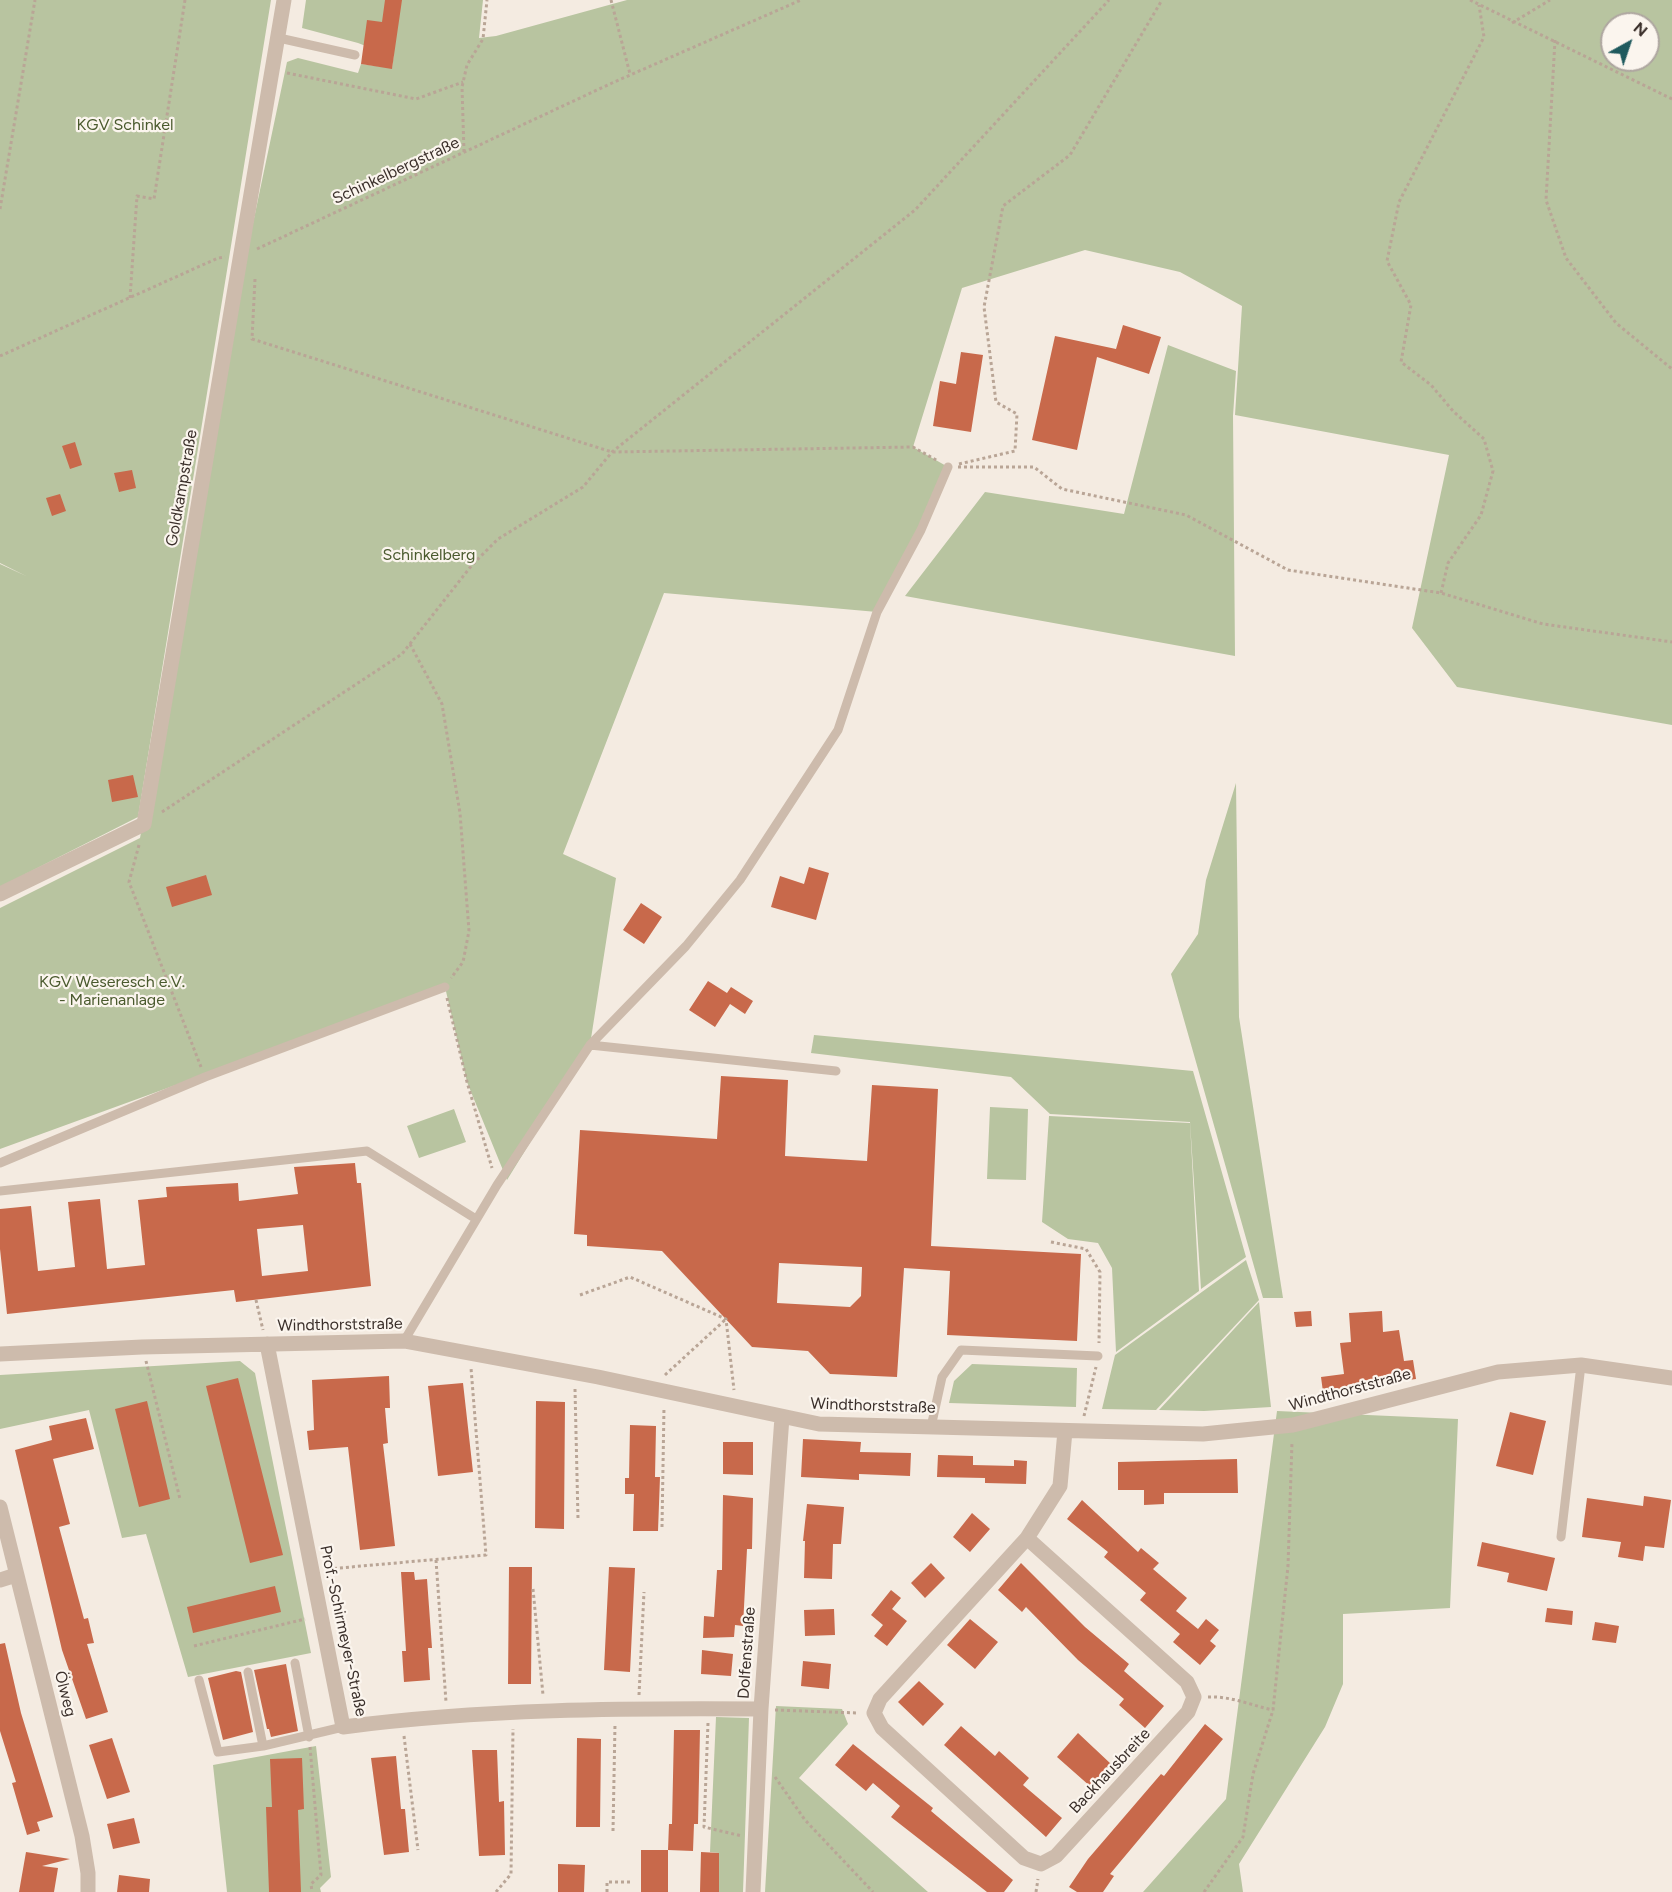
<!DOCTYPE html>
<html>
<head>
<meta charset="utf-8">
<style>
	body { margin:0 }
	#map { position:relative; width:1672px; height:1892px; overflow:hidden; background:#f4ebe1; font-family:Figtree,sans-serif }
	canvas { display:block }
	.north { position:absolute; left:1600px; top:12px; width:60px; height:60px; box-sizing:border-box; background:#fbf5ee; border:2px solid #aea6a0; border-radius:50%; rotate:40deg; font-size:16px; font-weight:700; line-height:24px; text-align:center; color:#3b302b }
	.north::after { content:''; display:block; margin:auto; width:21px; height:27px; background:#1f5a5e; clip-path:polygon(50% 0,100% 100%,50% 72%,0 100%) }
</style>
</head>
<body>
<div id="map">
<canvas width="1672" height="1892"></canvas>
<div class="north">N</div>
</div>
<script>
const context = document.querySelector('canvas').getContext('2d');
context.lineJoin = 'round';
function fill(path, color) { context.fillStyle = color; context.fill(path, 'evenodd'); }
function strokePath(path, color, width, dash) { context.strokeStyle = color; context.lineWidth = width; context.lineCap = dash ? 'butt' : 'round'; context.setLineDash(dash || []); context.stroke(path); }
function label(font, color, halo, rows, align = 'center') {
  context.font = font + ' Figtree,sans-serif'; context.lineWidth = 4.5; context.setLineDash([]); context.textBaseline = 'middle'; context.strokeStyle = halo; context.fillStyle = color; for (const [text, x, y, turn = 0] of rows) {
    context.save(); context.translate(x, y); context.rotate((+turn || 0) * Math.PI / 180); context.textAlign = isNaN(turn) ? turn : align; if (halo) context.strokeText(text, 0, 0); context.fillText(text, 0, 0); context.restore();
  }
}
fill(new Path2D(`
	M0 0H271L138 817 0 887V564L26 576 0 563Z
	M306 0H483L479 38 496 36 627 0H1672V725L1457 687 1412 628 1449 455 1235 415 1242 306 1180 272 1085 250 962 288 913 447 948 467 877 612 664 593 563 854 616 878 590 1045 507 1180 467 1082 445 987 0 1149V908L140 838 245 261 287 62 298 58 358 73 361 64 392 68 394 53 381 52 358 43 302 28ZM1612 24H1648V60H1612Z
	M1168 345 1236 371 1233 416 1235 656 905 596 985 492 1124 514Z
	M1236 783 1239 1017 1283 1298H1263L1171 974 1198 934 1206 880Z
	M814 1035 1193 1071 1246 1257 1201 1289 1190 1122 1050 1114 1011 1077 811 1053Z
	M990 1107 1028 1109 1026 1180 987 1179Z
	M454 1109 466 1142 419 1158 407 1126Z
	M1049 1116 1190 1123 1199 1291 1116 1352 1112 1268 1098 1243 1068 1239 1042 1222Z
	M1246 1260 1259 1300 1156 1410 1102 1409 1115 1355Z
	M1259 1302 1271 1407 1204 1411 1159 1410Z
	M240 1361 255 1373 311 1653 188 1677 146 1534 122 1538 89 1410 0 1429V1375Z
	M972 1364 1077 1368 1076 1407 949 1403 954 1381Z
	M1277 1411 1458 1419 1450 1608 1343 1614V1684L1325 1727 1239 1864 1243 1892H1143L1226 1799Z
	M776 1706 842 1709 848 1724 799 1778 928 1892H765Z
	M716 1717 749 1718 743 1892H719V1853L710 1852Z
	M316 1746 331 1877 320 1888 321 1892H227L213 1765Z`), '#b8c4a0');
fill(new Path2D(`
	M385 0H402L392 69 361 64 367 20 382 22Z
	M1123 325 1161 337 1149 374 1097 357 1077 450 1032 440 1055 336 1116 349Z
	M961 352 983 355 971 432 933 426 940 381 956 384Z
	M75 442 82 465 70 469 62 446Z
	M132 470 136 488 119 492 114 473Z
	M60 494 66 511 52 516 46 498Z
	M133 775 138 797 112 802 108 780Z
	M809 867 829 873 816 920 771 907 780 876 804 884Z
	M206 875 212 895 172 907 166 887Z
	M641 903 662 917 644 944 623 930Z
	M708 981 727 993 731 987 753 1001 745 1014 730 1004 715 1027 689 1010Z
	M721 1076 788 1080 785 1156 867 1161 872 1085 938 1089 931 1246 1081 1254 1077 1341 947 1335 950 1271 904 1268 897 1377 830 1374 808 1351 752 1347 662 1251 587 1246V1235L574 1234 580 1130 717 1139ZM779 1263 862 1267 861 1296 850 1307 777 1303Z
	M355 1163 357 1183H361L371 1286 236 1302 234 1290 7 1314 0 1249V1209L31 1206 38 1271 75 1267 68 1202 100 1199 107 1269 145 1265 138 1200 167 1197 166 1187 238 1183 239 1201 298 1194 294 1167ZM303 1225 308 1271 262 1276 257 1229Z
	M1311 1311 1312 1326 1296 1327 1294 1312Z
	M1382 1311 1383 1332 1399 1330 1404 1361 1413 1360 1416 1379 1323 1392 1321 1377 1344 1374 1340 1343 1351 1342 1349 1313Z
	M389 1376 390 1408H385L388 1443 383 1444 395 1546 360 1550 348 1447 309 1450 307 1431 314 1430 312 1380Z
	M238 1378 283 1555 250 1563 206 1386Z
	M463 1383 473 1472 438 1476 428 1386Z
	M147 1401 170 1499 139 1507 115 1409Z
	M536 1401 565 1402 564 1529 535 1528Z
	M1510 1412 1546 1421 1533 1475 1496 1466Z
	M86 1418 94 1449 53 1459 70 1524 59 1527 84 1619 88 1618 94 1643 87 1644 108 1712 86 1719 62 1650 15 1450 52 1440 49 1426Z
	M630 1425 656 1426 655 1477H660L658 1531H633L634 1494H625V1478H629Z
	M803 1439 861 1442 860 1452 911 1453 910 1476 859 1474V1480L801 1477Z
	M723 1442H753V1475L723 1474Z
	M938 1455 973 1456V1465L1014 1466V1460L1027 1461 1026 1484 985 1483V1478L937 1477Z
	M1237 1459 1238 1493H1164V1504L1144 1505V1490H1118V1462Z
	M723 1495 753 1498 752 1549H747L743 1626 735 1625 734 1637 703 1638 704 1616 714 1617 717 1570H722Z
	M1644 1496 1671 1500 1664 1548 1645 1546 1643 1561 1618 1557 1621 1542 1582 1537 1587 1498 1643 1506Z
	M1082 1500 1138 1552 1141 1548 1159 1563 1153 1569 1187 1598 1176 1611 1198 1629 1206 1619 1219 1630 1210 1641 1216 1646 1200 1665 1173 1642 1180 1634 1140 1600 1146 1593 1104 1557 1108 1552 1067 1519Z
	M807 1504 844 1507 841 1544H833L832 1579 804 1578 805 1541H803Z
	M972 1513 990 1529 970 1552 953 1537Z
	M1482 1542 1555 1558 1547 1591 1507 1582 1509 1573 1477 1566Z
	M931 1563 945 1578 925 1598 911 1583Z
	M1021 1563 1085 1627 1129 1664 1124 1671 1164 1706 1145 1728 1119 1705 1124 1699 1078 1660 1026 1607 1022 1612 998 1590Z
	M509 1567H532L531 1684H508Z
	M609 1567 635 1568 630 1672 604 1670Z
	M401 1572H414L415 1580 427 1579 432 1648H428L430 1680 404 1682 402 1651H406Z
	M275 1586 281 1612 193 1633 187 1607Z
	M891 1590 901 1598 892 1609 907 1621 887 1646 874 1636 883 1625 871 1615Z
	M1547 1608 1573 1611 1572 1625 1545 1622Z
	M834 1609 835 1635 805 1636 804 1610Z
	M970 1619 998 1642 975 1669 947 1645Z
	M1595 1622 1619 1626 1616 1643 1592 1640Z
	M5 1643 21 1713 53 1817 37 1822 40 1831 27 1835 12 1783 16 1782 0 1731V1644Z
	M702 1650 733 1654 731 1676 701 1674Z
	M803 1661 831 1664 829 1689 801 1686Z
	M286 1664 298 1731 271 1737 269 1729H267L254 1670Z
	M236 1671 241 1672 253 1732 223 1740 208 1678Z
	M919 1681 944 1704 923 1726 898 1702Z
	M1205 1724 1223 1739 1110 1874 1114 1876 1103 1892H1077L1069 1887 1088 1859 1161 1774 1164 1776Z
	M961 1726 995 1756 999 1751 1029 1778 1023 1785 1062 1818 1046 1837 944 1745Z
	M674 1730H700L698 1824H694L693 1851 668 1850 669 1824H672Z
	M1078 1733 1111 1764 1091 1787 1057 1757Z
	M112 1738 130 1792 107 1799 89 1745Z
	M577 1738 601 1739 600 1827H576Z
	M853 1744 933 1808 931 1811 1013 1880 1004 1892H987L891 1817 900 1806 873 1783 866 1791 835 1765Z
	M472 1750H497L499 1802 504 1801 505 1855 479 1856Z
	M396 1756 401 1809H405L409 1852 384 1855 371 1758Z
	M302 1758 304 1809 298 1810 301 1892H269L266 1807H272L270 1759Z
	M134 1818 140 1843 113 1849 107 1824Z
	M641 1850H668V1892H641Z
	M26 1852 70 1859 42 1866 58 1868 54 1892H19Z
	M701 1852 719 1853V1892H700Z
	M558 1864 585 1865 584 1892H558Z
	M119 1875 150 1879 149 1892H117Z`), '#c8694b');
strokePath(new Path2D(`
	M611 0 630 74
	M1470 0 1672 99
	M1512 23 1550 0
	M1555 40 1546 200 1566 258 1616 323 1672 369
	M287 73 416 99 463 82
	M464 152 462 87 467 65 483 39 487 0
	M0 209 35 0
	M257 249 612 83 801 0
	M255 279 252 339 612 452 913 447 938 461
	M130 298 137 196 154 199 185 0
	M0 356 218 258 225 257
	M959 464 1015 451 1017 414 996 402 984 307 1003 206 1070 155 1162 0
	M958 467H1034L1062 489 1186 515 1288 570 1441 593 1543 624 1672 642
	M1441 593 1448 563 1481 515 1493 471 1484 439 1453 411 1431 385 1401 362 1411 305 1387 261 1399 202 1484 37 1479 5
	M410 644 442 704 460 813 469 931 463 962 451 978
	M162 812 402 654 472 565 498 539 583 487 612 452 915 210 1109 0
	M139 845 129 882 201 1067
	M447 998 467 1082 492 1168
	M1051 1242 1086 1249 1100 1272 1099 1343
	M580 1295 630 1277 726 1319 734 1390
	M256 1300 263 1330
	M146 1361 180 1499
	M665 1375 726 1319
	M575 1389 578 1519
	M1084 1416 1096 1367
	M662 1527 664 1407
	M436 1560 446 1702
	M328 1569 486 1555 471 1368
	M533 1589 543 1695
	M194 1646 305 1619
	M639 1695 644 1592
	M1208 1697C1231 1696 1250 1705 1273 1710
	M775 1710 858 1713
	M708 1723 704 1827 742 1836
	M404 1736 418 1850
	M310 1747 321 1875 311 1884 312 1892
	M775 1777 805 1820 873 1892
	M613 1831 615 1724
	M496 1892 511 1874 513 1729
	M607 1892V1882H630
	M1036 1892 1038 1879
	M1204 1892 1243 1837 1253 1774 1273 1710 1288 1566 1292 1442`), '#b9a596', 3, [3, 3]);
strokePath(new Path2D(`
	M279 38 355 55
	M590 1045 836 1071
	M0 1163 205 1077 445 987
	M0 1191 367 1151 476 1219
	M404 1341 497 1185 590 1045 686 946 740 880 838 730 877 612 921 530 948 467
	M931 1427 942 1377 961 1350 1098 1356
	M1561 1537 1581 1365
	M295 1663 309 1737
	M248 1672 263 1746
	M199 1680 218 1752 263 1746 343 1727`), '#cdbbac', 9);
strokePath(new Path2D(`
	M0 894 144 824 284 0
	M267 1344 343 1727C482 1709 622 1708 761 1709
	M0 1354 142 1347 404 1341 598 1377 819 1424 1203 1434 1293 1425 1498 1372 1581 1365 1672 1378
	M0 1507 82 1836 88 1873V1892
	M1027 1538 1187 1682 1194 1697 1188 1712 1056 1856 1041 1864 1024 1858 882 1728 874 1713 880 1699 1027 1538 1060 1486 1065 1431
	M0 1580 16 1575
	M753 1892 761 1709 782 1417`), '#cdbbac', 15);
label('16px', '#4a5a2e', '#fbf5ee', [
	["KGV Schinkel",125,125],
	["Schinkelberg",429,555],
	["KGV Weseresch e.V.",112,982],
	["- Marienanlage",112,1000]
]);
label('16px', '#3b302b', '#fbf5ee', [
	["Schinkelbergstraße",396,171,-25],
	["Goldkampstraße",182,488,-80],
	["Windthorststraße",340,1325,-1],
	["Windthorststraße",1350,1390,-15],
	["Windthorststraße",873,1406,2],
	["Prof.-Schirmeyer-Straße",343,1631,78],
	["Dolfenstraße",747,1653,-86],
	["Ölweg",65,1694,76],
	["Backhausbreite",1110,1771,-47]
]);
</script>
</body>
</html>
